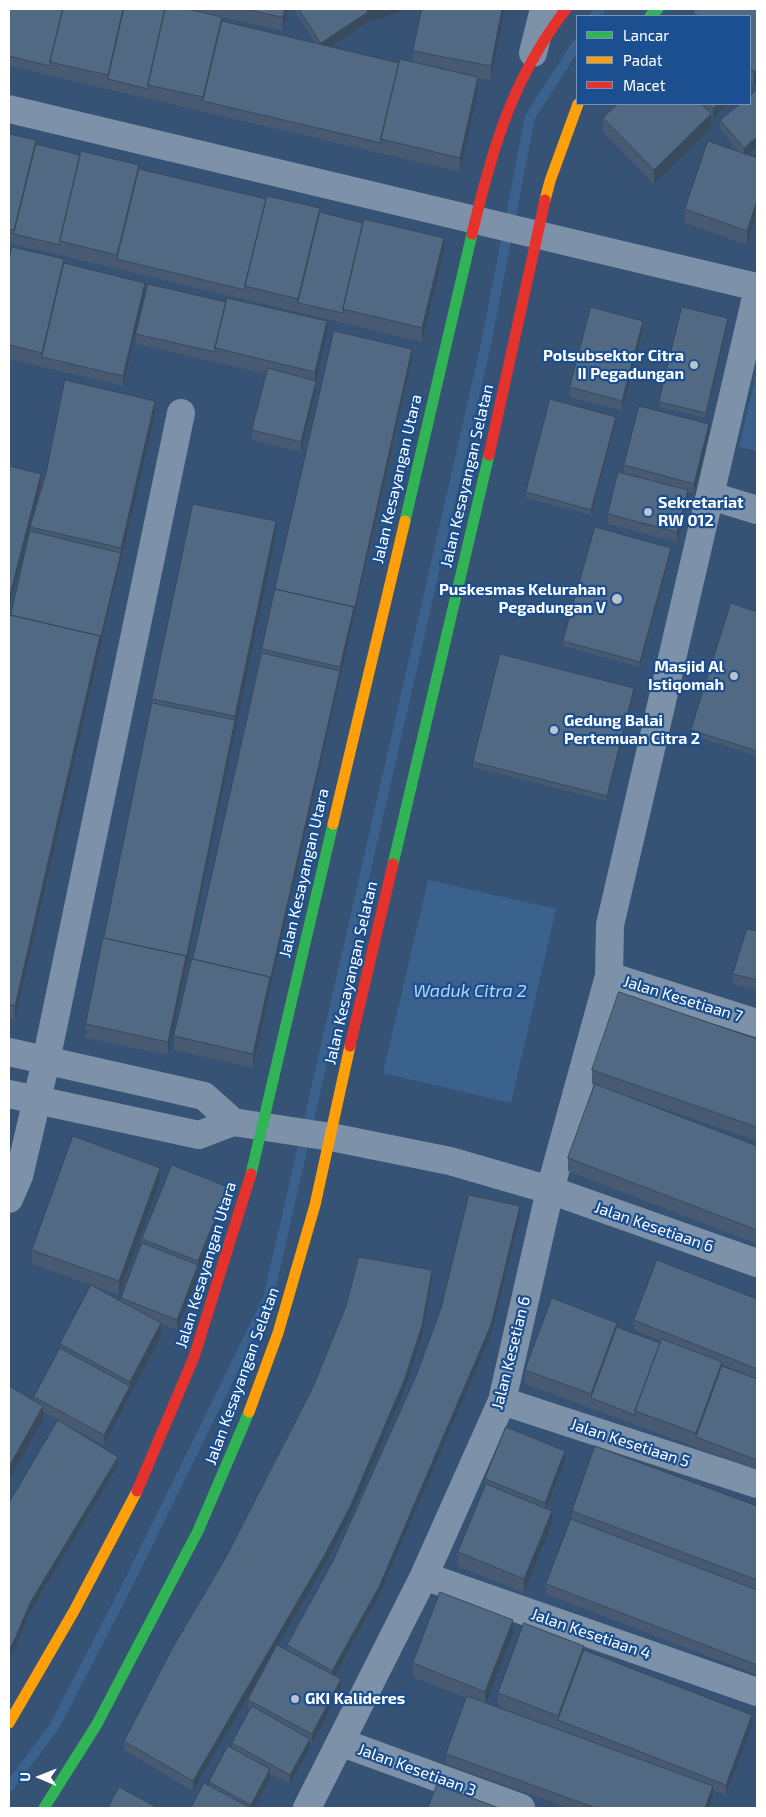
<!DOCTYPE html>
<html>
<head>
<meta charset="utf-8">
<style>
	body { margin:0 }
	#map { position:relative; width:766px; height:1817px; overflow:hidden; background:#365274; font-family:"Exo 2",sans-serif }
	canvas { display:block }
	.frame { position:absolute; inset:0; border:10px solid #fff; pointer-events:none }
	.legend { position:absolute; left:576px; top:15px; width:175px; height:90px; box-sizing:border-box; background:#1b4f8f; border:1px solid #7695bc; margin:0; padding:6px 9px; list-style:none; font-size:15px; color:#fff }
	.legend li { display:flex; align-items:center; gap:10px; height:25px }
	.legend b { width:25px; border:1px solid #7695bc }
	.north { position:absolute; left:15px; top:1752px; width:50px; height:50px; -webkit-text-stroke:4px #1b4f8f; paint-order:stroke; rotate:271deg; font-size:14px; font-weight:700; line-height:20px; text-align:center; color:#fff }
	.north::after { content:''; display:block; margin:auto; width:18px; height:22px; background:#fff; clip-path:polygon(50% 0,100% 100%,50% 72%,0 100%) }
</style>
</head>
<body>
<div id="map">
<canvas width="766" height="1817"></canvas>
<div class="frame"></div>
<ul class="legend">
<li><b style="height:6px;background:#30b455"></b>Lancar</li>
<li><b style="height:6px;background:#ff9f0a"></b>Padat</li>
<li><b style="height:6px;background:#e5322d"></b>Macet</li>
</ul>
<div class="north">U</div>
</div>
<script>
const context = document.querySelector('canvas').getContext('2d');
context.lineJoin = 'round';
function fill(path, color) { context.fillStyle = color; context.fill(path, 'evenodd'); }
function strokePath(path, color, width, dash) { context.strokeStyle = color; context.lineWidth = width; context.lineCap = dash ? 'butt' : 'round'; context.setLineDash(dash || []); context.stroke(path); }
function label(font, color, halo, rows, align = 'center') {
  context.font = font + ' "Exo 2",sans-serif'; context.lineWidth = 4.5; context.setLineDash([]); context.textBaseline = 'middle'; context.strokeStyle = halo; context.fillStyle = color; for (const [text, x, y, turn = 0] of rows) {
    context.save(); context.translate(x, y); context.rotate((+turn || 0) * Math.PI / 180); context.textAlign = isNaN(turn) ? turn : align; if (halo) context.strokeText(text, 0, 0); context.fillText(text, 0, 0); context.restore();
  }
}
fill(new Path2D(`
	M757 371V451L739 447Z
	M428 880 556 909 511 1103 383 1073Z`), '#3b618d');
strokePath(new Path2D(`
	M595 16 600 9
	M9 1787 54 1727 125 1590 268 1299 486 344 530 117 577 44`), '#3b618d', 10);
strokePath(new Path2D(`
	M533 53 544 9
	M9 109 757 287
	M711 496 757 510
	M609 976 757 1023
	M9 1052 204 1096 233 1122
	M9 1094 199 1135 233 1122 331 1137 450 1161 550 1190 757 1263
	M9 1199 19 1176 46 1061 181 413
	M502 1401 757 1484
	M424 1576 757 1692
	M340 1742 521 1808
	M307 1808 424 1576 502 1401 550 1190 609 976 610 925 757 293`), '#7d92a8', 28);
strokePath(new Path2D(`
	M650 16 658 9
	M405 521 472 234
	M393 864 489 455
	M251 1174 333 824
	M44 1808 97 1724 198 1531 249 1412`), '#30b455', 11);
strokePath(new Path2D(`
	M545 200 550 181 578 104
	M333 824 405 521
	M249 1412 278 1333 315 1205 350 1046
	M9 1723 74 1611 137 1491`), '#ff9f0a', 11);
strokePath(new Path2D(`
	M472 234C492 149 512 79 566 9
	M489 455 545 200
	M350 1046 393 864
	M137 1491 194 1357 251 1174`), '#e5322d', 11);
fill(new Path2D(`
	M9 9H288L283 31 222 17V21L315 43 293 9H409L368 22 330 47 399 63 413 62V51L505 9 491 80 478 78V91L460 172 9 66Z
	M757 9 754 86 750 81V16H693V12Z
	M618 104H729L713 118 711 116V128L654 184 603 132V118Z
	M720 120 757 147 748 154 757 158V214L747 245 685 223V209L738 151 720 129Z
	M9 134 36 144 320 212 444 252 422 342 9 243Z
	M9 260 64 263 145 293 123 386 9 359Z
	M728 323 706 418 659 407V402Z
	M643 330 622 411 570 397V387Z
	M136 334 327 335 316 381V391L301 452 252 440V430L266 374 136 344Z
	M412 359 253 1068 174 1050V1036L193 959 275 589Z
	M155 415 15 1020 9 1018V621L11 615 30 531V527Z
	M616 422 591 515 526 498V492Z
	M709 434 694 493 688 492V500L677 542 608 524V514L624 474V465Z
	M276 535 168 1055 86 1038V1024L152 703V699Z
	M671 553 640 667 563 646V641Z
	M757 612V756L691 735V730Z
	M634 693 607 801 473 767V762Z
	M757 931V990L733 984V974Z
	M757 1039V1141L630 1097 757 1146V1244L568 1171V1158L595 1085 592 1084V1070Z
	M160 1181 119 1295 32 1264V1250Z
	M228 1201 177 1330 161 1324V1337L104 1445 59 1421 118 1466 30 1612 15 1649 9 1659V1503L58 1420 43 1412V1419L34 1400V1397L60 1348V1344L121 1301V1298L142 1243V1239Z
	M520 1216 491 1335 379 1596 335 1676 341 1689 312 1744 310 1743V1748L290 1784 270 1774V1779L254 1808H191L209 1785V1782L232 1749V1743L250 1710H248V1700L271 1656 193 1791 124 1750V1741L432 1280 422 1336 404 1391 350 1517 323 1568 278 1645 287 1650V1645Z
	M757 1299V1378L722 1365V1366L757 1379V1470L525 1384V1370L617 1327 660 1343 661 1341 634 1330V1320Z
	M565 1461 547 1508 552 1524 524 1593 458 1566V1552L485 1486V1479Z
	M757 1506V1590L697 1567 757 1590V1675L546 1594V1584L572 1519V1511Z
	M513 1634 486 1703 530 1719 498 1706V1693L584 1650 752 1725 726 1795 713 1790V1796L709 1808H569L446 1764V1754L466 1698 413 1677V1663Z`), '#475a72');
fill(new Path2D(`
	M123 9H126L108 79V75Z
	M285 9H288L283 31V17Z
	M368 9H409L368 22 321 53V43L368 12Z
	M502 9H505L491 80V66Z
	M222 17V31L203 101V97Z
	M757 69V83L754 86V72Z
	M478 77V91L460 172V158Z
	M718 104H729L713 118V108Z
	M711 114V128L654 184V170Z
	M757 137V147L744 158V148Z
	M36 140V154L14 234V230Z
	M139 165V179L117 259V255Z
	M757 200V214L747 245V231Z
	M320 208V222L298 303V299Z
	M444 238V252L422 342V328Z
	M64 259V273L42 357V353Z
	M145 283V293L123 386V376Z
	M728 318V323L706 418V413Z
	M327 321V335L316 381V391L301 452V442L315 385V372Z
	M643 321V330L622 411V401Z
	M412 349V359L270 991V981L340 671V667Z
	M155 401V415L100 650V640Z
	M616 417V422L591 515V510Z
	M709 424V434L694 493V484Z
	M41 474V484L9 608V599Z
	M688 490V500L677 542V532Z
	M276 521V535L168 1055V1042L235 720V716Z
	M671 548V553L640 667V662Z
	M100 636V650L15 1020V1006Z
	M634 688V693L607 801V796Z
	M270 977V991L253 1068V1054Z
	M160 1168V1181L119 1295V1281Z
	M228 1187V1201L177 1330V1320L198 1265V1261Z
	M520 1206V1216L491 1335 379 1596 332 1681V1671Z
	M432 1270V1280L422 1336 404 1391 350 1517 323 1568 193 1791V1781Z
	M161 1323V1337L104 1445V1435L130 1386V1382Z
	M617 1323V1337L591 1398V1394Z
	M722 1362V1375L696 1437V1433Z
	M43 1406V1419L9 1481V1467Z
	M565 1451V1461L545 1512V1503Z
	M118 1457V1466L30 1612 15 1649 9 1659V1650L30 1603Z
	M552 1511V1524L524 1593V1579Z
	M513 1620V1634L485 1706V1692Z
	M584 1646V1660L558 1720V1716Z
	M341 1679V1689L312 1744V1734Z
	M752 1715V1725L726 1795V1785Z
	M310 1739V1748L290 1784V1775Z
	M270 1769V1779L254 1808H251V1805Z
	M713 1786V1796L709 1808H705Z`), '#394a5c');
const building = new Path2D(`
	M9 9H63L50 62V66L9 56Z
	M63 9H123L108 75 50 62Z
	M124 9H165L148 85V89L108 79Z
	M165 9H187L222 17 203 97 148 85Z
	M245 9H285L283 17Z
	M299 9H365L368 12 321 43Z
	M422 9H502L491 66 413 51Z
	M696 9H757V69L754 72 750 67V16H698L693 12Z
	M222 21 399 63 381 139V143L203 101Z
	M400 59 478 77 460 158 381 139Z
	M757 89V137L744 148 720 120 740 104H750V96Z
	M618 104H701L711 114 654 170 603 118Z
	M709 104H718L713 108Z
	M9 134 36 140 14 230 9 229Z
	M708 141 757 158V200L747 231 685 209Z
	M36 144 80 155 60 241V245L14 234Z
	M81 151 139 165 117 255 60 241Z
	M139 169 266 199 245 286V290L117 259Z
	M267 196 320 208 298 299 245 286Z
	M320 212 363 223 343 309V313L298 303Z
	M364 219 444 238 422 328 343 309Z
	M12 247 64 259 42 353 9 345V260Z
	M64 263 145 283 123 376 42 357Z
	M148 284 226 302 215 348V352L136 334Z
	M227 298 327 321 315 372 215 348Z
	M591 307 643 321 622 401 570 387Z
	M682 307 728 318 706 413 659 402Z
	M334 331 412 349 354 611V607L275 589Z
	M268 368 316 381 301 442 252 430Z
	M65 380 155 401 121 548 30 527 46 473Z
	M550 399 616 417 591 510 526 492Z
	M639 406 709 424 694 484 624 465Z
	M9 466 41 474 9 599Z
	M618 472 688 490 677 532 608 514Z
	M193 504 276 521 235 716 152 699Z
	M595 527 671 548 640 662 563 641Z
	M30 531 121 553 100 640V636L11 615Z
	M275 589 354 607 340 667 262 649Z
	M731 603 757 612V751L691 730Z
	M10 615 100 636 15 1006 9 1004V621Z
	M262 653 340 671 270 981V977L193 959Z
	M500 654 634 688 607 796 473 762Z
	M152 703 235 720 186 960V956L104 938Z
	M747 929 757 931V980L733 974Z
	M103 938 186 956 168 1042 86 1024Z
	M192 959 270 977 253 1054 174 1036Z
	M619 992 757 1039V1127L592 1070Z
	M595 1084 757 1146V1230L568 1158Z
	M73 1136 160 1168 119 1281 32 1250Z
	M172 1165 228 1187 198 1261 142 1239Z
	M469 1195 520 1206 491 1325 379 1587 332 1671 287 1645 333 1561 416 1376 441 1308Z
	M142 1243 198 1265 177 1320 121 1298Z
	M359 1257 432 1270 422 1326 404 1381 350 1507 323 1558 193 1781 124 1741 173 1647 226 1557 313 1387 346 1306Z
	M657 1260 757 1299V1369L634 1320Z
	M91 1285 161 1323 130 1382 60 1344Z
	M552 1298 617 1323 591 1394 525 1370Z
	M617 1327 660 1343 635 1411V1415L591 1398Z
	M662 1339 722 1362 696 1433 635 1411Z
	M60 1348 130 1386 104 1435 34 1397Z
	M722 1366 757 1379V1460L696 1437Z
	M9 1386 43 1406 9 1467Z
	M58 1420 118 1457 30 1603 15 1639 9 1650V1503Z
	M506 1427 565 1451 545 1503 485 1479Z
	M595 1446 757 1506V1580L572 1511Z
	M486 1484 552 1511 524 1579 458 1552Z
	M571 1519 757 1590V1665L546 1584Z
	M440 1592 513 1620 485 1692 413 1663Z
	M524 1623 584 1646 558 1716 498 1693Z
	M277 1645 341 1679 312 1734 248 1700Z
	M584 1650 752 1715 726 1785 558 1720Z
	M467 1696 713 1786 705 1808H596L446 1754Z
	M252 1706 310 1739 290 1775 232 1743Z
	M228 1746 270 1769 251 1805 209 1782Z
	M204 1783 251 1808H191Z
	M437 1785 499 1808H428Z
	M119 1787 158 1808H108Z`);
fill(building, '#526984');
strokePath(building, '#394a5c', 1);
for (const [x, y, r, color] of [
	[694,365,5,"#b9c2ce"],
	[648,512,5,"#b9c2ce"],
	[617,599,6,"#b9c2ce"],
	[734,676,5,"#b9c2ce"],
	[554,730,5,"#b9c2ce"],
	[295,1699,5,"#b9c2ce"]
]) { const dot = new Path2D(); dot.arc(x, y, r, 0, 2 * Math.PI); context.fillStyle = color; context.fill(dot); strokePath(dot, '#1b4f8f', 2); }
label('bold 16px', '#fff', '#1b4f8f', [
	["Polsubsektor Citra",684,356],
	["II Pegadungan",684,374],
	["Sekretariat",658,503,"left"],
	["RW 012",658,521,"left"],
	["Puskesmas Kelurahan",606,590],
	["Pegadungan V",606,608],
	["Masjid Al",724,667],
	["Istiqomah",724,685],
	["Gedung Balai",564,721,"left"],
	["Pertemuan Citra 2",564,739,"left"],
	["GKI Kalideres",305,1699,"left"]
], 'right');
label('16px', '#fff', '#1b4f8f', [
	["Jalan Kesayangan Selatan",467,476,-77],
	["Jalan Kesayangan Utara",397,479,-77],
	["Jalan Kesayangan Utara",304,873,-77],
	["Jalan Kesayangan Selatan",351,973,-77],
	["Jalan Kesetiaan 7",683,999,17],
	["Jalan Kesetiaan 6",654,1227,19],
	["Jalan Kesayangan Utara",206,1265,-73],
	["Jalan Kesetian 6",511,1353,-76],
	["Jalan Kesayangan Selatan",242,1376,-70],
	["Jalan Kesetiaan 5",630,1443,18],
	["Jalan Kesetiaan 4",591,1634,19],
	["Jalan Kesetiaan 3",417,1770,20]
]);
label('italic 18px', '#b5d3f5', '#1b4f8f', [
	["Waduk Citra 2",470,991]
]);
</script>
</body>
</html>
